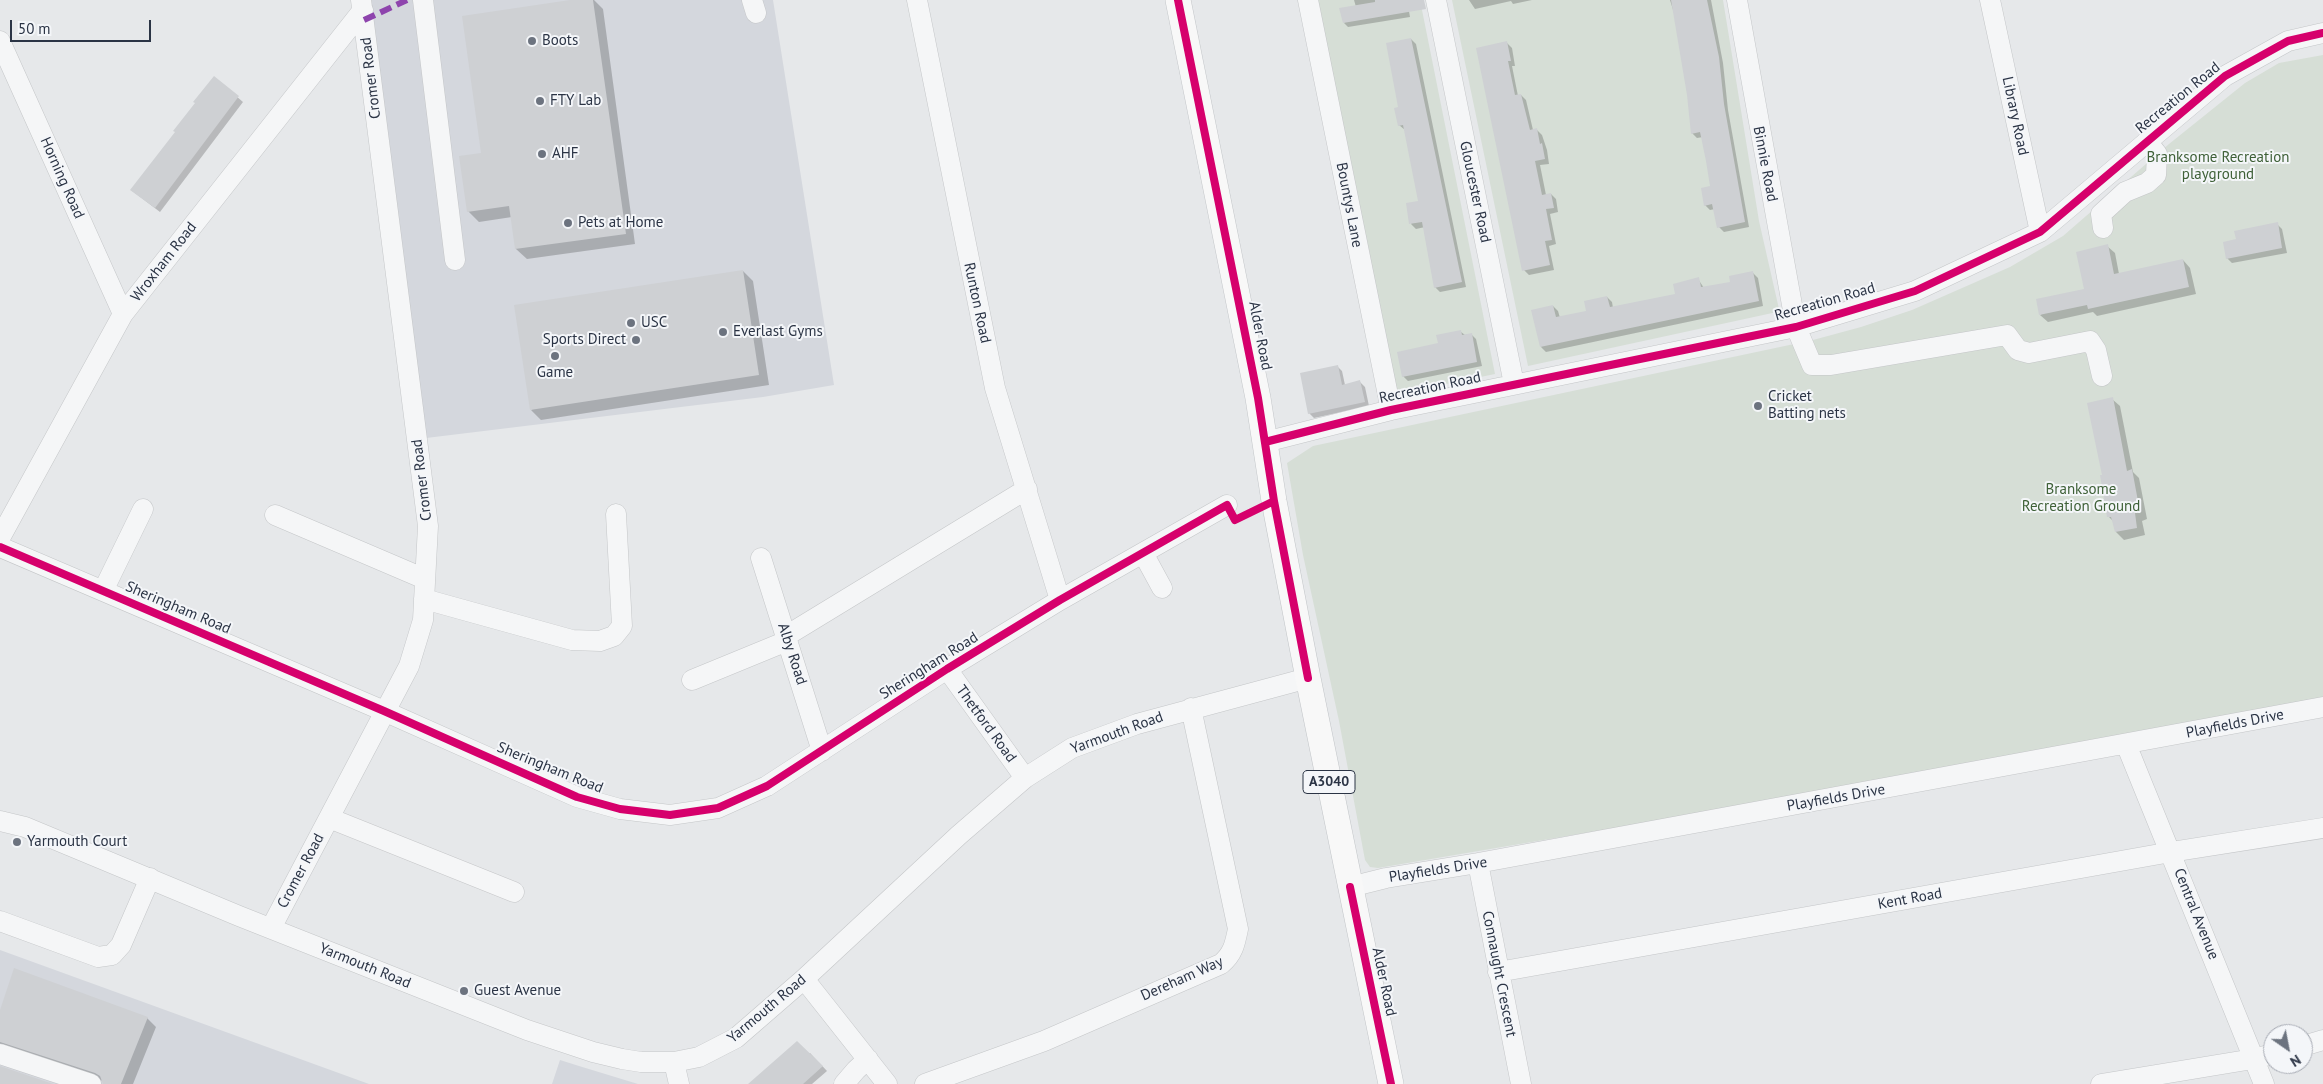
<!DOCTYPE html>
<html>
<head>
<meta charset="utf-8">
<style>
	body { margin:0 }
	#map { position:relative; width:2323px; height:1084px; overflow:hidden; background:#e6e8ea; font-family:"PT Sans",sans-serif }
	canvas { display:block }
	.north { position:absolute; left:2263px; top:1024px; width:50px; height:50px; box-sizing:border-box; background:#f4f6f9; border:1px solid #a4a8b1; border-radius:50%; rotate:147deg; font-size:14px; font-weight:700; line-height:20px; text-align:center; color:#2b3445 }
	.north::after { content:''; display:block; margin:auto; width:18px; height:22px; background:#6c737f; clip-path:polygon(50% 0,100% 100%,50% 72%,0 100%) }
	.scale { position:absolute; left:10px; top:20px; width:141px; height:22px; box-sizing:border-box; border:2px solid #2b3445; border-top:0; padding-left:6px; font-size:15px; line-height:18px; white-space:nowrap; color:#2b3445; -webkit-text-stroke:4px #f4f6f9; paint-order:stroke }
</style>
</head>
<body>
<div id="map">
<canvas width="2323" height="1084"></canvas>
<div class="north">N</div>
<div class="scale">50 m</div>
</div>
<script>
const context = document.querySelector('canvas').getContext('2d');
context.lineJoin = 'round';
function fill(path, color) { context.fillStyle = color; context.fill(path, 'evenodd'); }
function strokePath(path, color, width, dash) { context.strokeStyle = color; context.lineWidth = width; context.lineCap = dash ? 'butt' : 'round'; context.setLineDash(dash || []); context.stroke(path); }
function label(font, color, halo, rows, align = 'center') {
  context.font = font + ' "PT Sans",sans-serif'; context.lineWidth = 4; context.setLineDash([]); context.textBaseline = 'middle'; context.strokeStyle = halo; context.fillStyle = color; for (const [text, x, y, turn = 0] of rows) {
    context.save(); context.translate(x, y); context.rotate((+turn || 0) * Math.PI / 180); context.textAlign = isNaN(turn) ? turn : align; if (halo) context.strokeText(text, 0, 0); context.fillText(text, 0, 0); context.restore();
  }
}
fill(new Path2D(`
	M368 0H773L834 385 763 397 418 439Z
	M0 950 369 1084H0Z
	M560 1060 579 1066 638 1084H552Z`), '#d4d7dd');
fill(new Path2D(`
	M1315 0H1420L1495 374 1393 395Z
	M1452 0H1723L1759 221 1779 309 1777 312 1528 366Z
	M2323 55V699L1774 801 1378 868 1370 867 1365 860 1339 721 1303 555 1287 463 1313 446 1813 340 1861 327 1912 310 2010 267 2063 236 2169 144 2245 83 2279 63Z`), '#d6ded6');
fill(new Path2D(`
	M579 0H594L603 9 635 244 527 259 516 249 512 217 479 222 468 211 482 154Z
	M1354 0H1407L1410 17 1348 27 1344 23 1356 7Z
	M1469 0H1532L1513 4 1511 1 1475 9Z
	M1670 0H1711L1723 63 1728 110 1749 227 1724 232 1719 227 1715 209 1710 210 1705 205 1711 187 1703 137 1697 138 1692 133 1688 95 1675 16Z
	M1411 39 1416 44 1466 287 1440 292 1435 287 1425 227 1416 229 1411 224 1419 202 1405 130 1399 125Z
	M1507 43 1512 48 1515 66H1512L1518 96 1521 95 1526 100 1533 130H1537L1542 135 1547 150 1549 164 1540 165 1546 195 1551 194 1556 199 1558 212 1550 214 1556 244 1549 246 1554 270 1529 275 1524 270 1477 49Z
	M214 77 243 102 160 212 131 190 177 132Z
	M2277 224 2282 229 2287 253 2232 263 2227 258 2237 240Z
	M2107 246 2115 253 2119 274 2183 260 2190 268 2196 294 2097 316 2093 312 2048 322 2040 315 2085 290Z
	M743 271 753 281 769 385 541 420 531 410Z
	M1753 273 1758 278 1763 306 1546 352 1541 347 1553 306 1558 311 1560 318 1587 312 1607 297 1612 302 1613 308 1676 295 1698 279 1704 288 1732 284Z
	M1461 332 1465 335 1471 334 1476 339 1482 366 1408 381 1403 376Z
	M1337 366 1342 371 1345 385 1360 382 1365 387 1369 406 1314 418 1309 413Z
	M2112 399 2120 406 2133 472 2139 478 2147 519 2142 521 2145 535 2124 540 2116 532 2114 522 2109 517 2104 476Z
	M0 1012 147 1018 156 1027 133 1084H112L14 1051 0 1056Z
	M810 1053 827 1071 812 1084H749Z`), '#0003');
fill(new Path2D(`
	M570 0H593L626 234 515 249 509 206 467 212 459 156 481 153 462 16Z
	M1375 0H1424L1426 9 1343 23 1339 8 1375 2Z
	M1671 0H1707L1719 57 1724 104 1745 222 1717 228 1712 204 1704 206 1701 188 1710 186 1706 161 1700 132 1691 134 1687 95Z
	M1411 38 1462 282 1434 288 1422 222 1409 224 1406 203 1418 201 1403 125 1398 126 1394 108 1398 107 1386 43Z
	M1507 41 1511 61H1508L1515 95 1521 94 1530 130 1537 128 1540 144 1542 143 1545 159 1535 161 1542 195 1551 193 1554 208 1546 209 1552 240 1545 241 1550 265 1522 271 1476 48Z
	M214 76 239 96 155 208 130 190 175 132 173 131 195 103 193 102Z
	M2278 222 2282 248 2226 259 2223 242 2236 239 2234 231Z
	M2108 244 2114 274 2183 259 2189 287 2088 309 2087 305 2039 315 2036 299 2084 289 2076 252Z
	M743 270 759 375 530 410 514 305Z
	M1753 271 1759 301 1540 347 1531 310 1553 305 1556 317 1586 311 1584 301 1607 296 1610 307 1675 294 1673 284 1699 277 1701 287 1730 282 1729 276Z
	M1461 330 1462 335 1472 333 1477 362 1402 377 1397 352 1438 343 1436 335Z
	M1338 365 1342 385 1360 380 1365 402 1308 414 1300 373Z
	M2113 397 2127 471 2132 469 2140 512 2135 513 2137 528 2115 532 2111 517H2107L2100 475H2102L2087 403Z
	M14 968 148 1017 121 1084H103L100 1076 95 1073 0 1042V1010Z
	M797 1041 823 1066 803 1084H748Z
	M0 1066 53 1084H0Z`), '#ced0d3');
const minor = new Path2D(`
	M423 0 455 260
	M752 0 756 13
	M917 0 995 388 1060 600
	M1308 0 1391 410
	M1436 0 1514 384
	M1737 0 1796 327 1812 365H1831L2007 335 2018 350 2029 353 2090 341 2096 350 2102 376
	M1990 0 2040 232
	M0 41 123 314
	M2103 228 2101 214 2125 192 2147 183 2156 175 2157 154 2147 141
	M1265 442 1391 410 1796 327 1915 291 2040 232 2225 76 2288 41 2323 33
	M275 515 425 579
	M0 538 123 314 363 10
	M0 547 384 711 577 797 620 809 670 815 718 808 767 786 947 669 1060 600 1227 505
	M1143 553 1162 588
	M761 558 822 751
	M103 591 143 509
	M424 599 572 640 600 641 614 636 622 626 616 514
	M786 636 1027 489
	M947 669 1025 778
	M692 680 787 641
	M2126 744 2264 1084
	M329 818 514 892
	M0 821 25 827 239 916 527 1030 593 1052 622 1059 641 1062H674L699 1057 736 1038 804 979 959 835 1025 778 1072 748 1137 724 1308 678
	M1478 863 1521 1084
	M1350 887 1386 878 1478 863 2323 707
	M0 921 98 957 112 955 121 945 150 878
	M271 928 409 666 423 620 428 526 361 0
	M1498 972 2171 852 2323 828
	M804 979 887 1084
	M2303 1046 2323 1040
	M0 1054 91 1084
	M674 1062 679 1084
	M844 1084 856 1070 868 1059
	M925 1084 1044 1041 1221 964C1233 954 1235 944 1238 929L1191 708
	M2101 1084 2253 1059 2273 1054`);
const major = new Path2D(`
	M1178 0 1258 398 1274 501 1308 678 1391 1084`);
strokePath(minor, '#c4c6c8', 21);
strokePath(major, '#c2c5c8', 26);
strokePath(minor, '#f5f6f7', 20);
strokePath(major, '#f8f8f8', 25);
strokePath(new Path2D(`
	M364 20 407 0`), '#8e44ad', 6, [12, 6]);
strokePath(new Path2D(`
	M1178 0 1258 398 1274 501 1308 678
	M1265 442 1391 410 1796 327 1915 291 2040 232 2225 76 2288 41 2323 33
	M0 547 384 711 577 797 620 809 670 815 718 808 767 786 947 669 1060 600 1227 505 1235 520 1274 501
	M1350 887 1391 1084`), '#d6006c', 8);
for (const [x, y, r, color] of [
	[532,41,5,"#6c737f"],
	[540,101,5,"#6c737f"],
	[542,154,5,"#6c737f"],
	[568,223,5,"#6c737f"],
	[631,323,5,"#6c737f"],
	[723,332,5,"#6c737f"],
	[636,340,5,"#6c737f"],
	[555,356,5,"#6c737f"],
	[1758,406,5,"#6c737f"],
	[17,842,5,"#6c737f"],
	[464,991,5,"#6c737f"]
]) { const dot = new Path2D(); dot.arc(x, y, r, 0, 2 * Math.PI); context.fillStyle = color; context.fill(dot); strokePath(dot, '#f4f6f9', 2); }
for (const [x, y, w] of [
	[1329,782,52]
]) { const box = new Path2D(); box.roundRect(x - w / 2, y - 11.5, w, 23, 4); context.fillStyle = '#f4f6f9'; context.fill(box); strokePath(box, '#2b3445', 1); }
label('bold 14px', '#2b3445', null, [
	["A3040",1329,782]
]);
label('15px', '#2b3445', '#f4f6f9', [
	["Boots",542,41],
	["FTY Lab",550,101],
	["AHF",552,154],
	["Pets at Home",578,223],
	["USC",641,323],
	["Everlast Gyms",733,332],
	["Sports Direct",626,340,"right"],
	["Game",555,373,"center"],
	["Cricket",1768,397],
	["Batting nets",1768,414],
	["Yarmouth Court",27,842],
	["Guest Avenue",474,991]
], 'left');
label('15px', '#2b3445', '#f4f6f9', [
	["Cromer Road",371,78,-97],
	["Recreation Road",2178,98,-39],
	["Library Road",2015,116,78],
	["Binnie Road",1765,164,79],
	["Horning Road",62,178,66],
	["Gloucester Road",1475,192,78],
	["Bountys Lane",1349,205,79],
	["Wroxham Road",164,262,-52],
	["Recreation Road",1825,302,-16],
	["Runton Road",977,303,78],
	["Alder Road",1260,336,79],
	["Recreation Road",1430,388,-12],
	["Cromer Road",422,480,-97],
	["Sheringham Road",178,608,23],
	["Alby Road",792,654,72],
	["Sheringham Road",929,666,-32],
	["Thetford Road",986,724,54],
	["Playfields Drive",2235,724,-11],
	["Yarmouth Road",1117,733,-20],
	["Sheringham Road",550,768,22],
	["Playfields Drive",1836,798,-10],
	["Playfields Drive",1438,870,-9],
	["Cromer Road",301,871,-62],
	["Kent Road",1910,899,-10],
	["Central Avenue",2196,914,68],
	["Yarmouth Road",365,966,22],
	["Connaught Crescent",1499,974,79],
	["Dereham Way",1182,979,-24],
	["Alder Road",1384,982,78],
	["Yarmouth Road",767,1009,-40]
]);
label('15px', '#3f6138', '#f4f6f9', [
	["Branksome Recreation",2218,158],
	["playground",2218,175],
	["Branksome",2081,490],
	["Recreation Ground",2081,507]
]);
</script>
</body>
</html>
